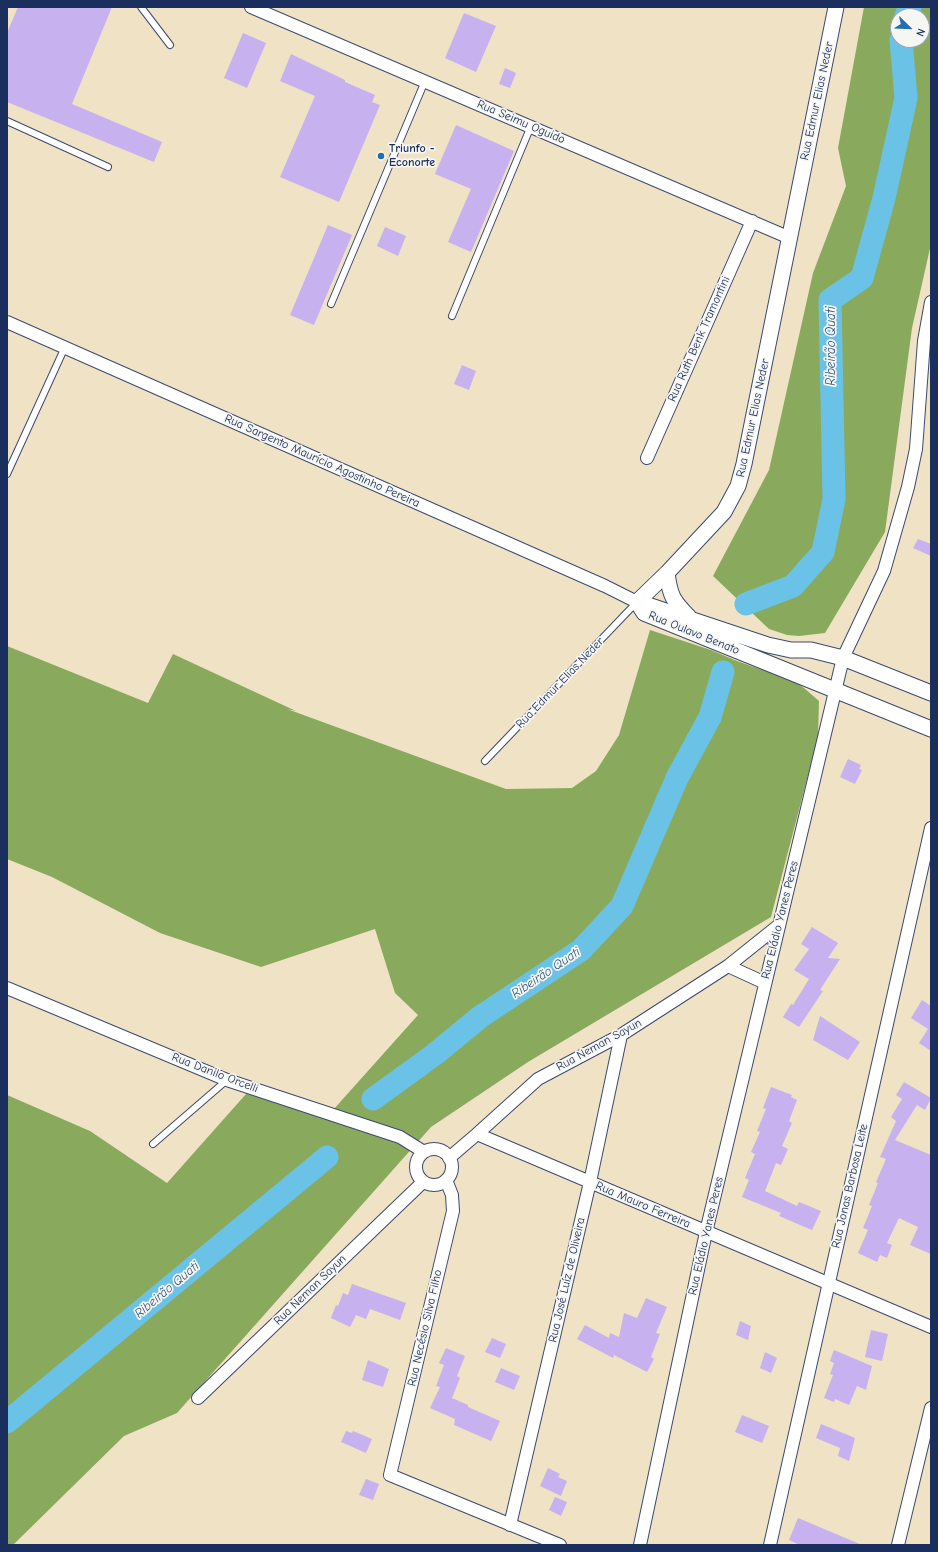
<!DOCTYPE html>
<html>
<head>
<meta charset="utf-8">
<style>
	body { margin:0 }
	#map { position:relative; width:938px; height:1552px; overflow:hidden; background:#f0e2c5; font-family:"Comic Neue",sans-serif }
	canvas { display:block }
	.frame { position:absolute; inset:0; border:8px solid #1b2f5e; pointer-events:none }
	.north { position:absolute; left:890px; top:8px; width:40px; height:40px; box-sizing:border-box; background:#f6f6f2; border:1px solid #9ea6b7; border-radius:50%; rotate:113deg; font-size:11px; font-weight:700; line-height:16px; text-align:center; color:#1b2f5e }
	.north::after { content:''; display:block; margin:auto; width:14px; height:18px; background:#1f6fb2; clip-path:polygon(50% 0,100% 100%,50% 72%,0 100%) }
</style>
</head>
<body>
<div id="map">
<canvas width="938" height="1552"></canvas>
<div class="frame"></div>
<div class="north">N</div>
</div>
<script>
const context = document.querySelector('canvas').getContext('2d');
context.lineJoin = 'round';
function fill(path, color) { context.fillStyle = color; context.fill(path, 'evenodd'); }
function strokePath(path, color, width, dash) { context.strokeStyle = color; context.lineWidth = width; context.lineCap = dash ? 'butt' : 'round'; context.setLineDash(dash || []); context.stroke(path); }
function label(font, color, halo, rows, align = 'center') {
  context.font = font + ' "Comic Neue",sans-serif'; context.lineWidth = 3.5; context.setLineDash([]); context.textBaseline = 'middle'; context.strokeStyle = halo; context.fillStyle = color; for (const [text, x, y, turn = 0] of rows) {
    context.save(); context.translate(x, y); context.rotate((+turn || 0) * Math.PI / 180); context.textAlign = isNaN(turn) ? turn : align; if (halo) context.strokeText(text, 0, 0); context.fillText(text, 0, 0); context.restore();
  }
}
fill(new Path2D(`
	M864 7H931V244L912 328 885 532 825 633 799 636 787 635 769 629 713 576 769 470 813 273 846 186 838 148ZM898 16H922V40H898Z
	M650 630 711 650 737 661 797 682 819 701 818 737 771 917 528 1062 431 1127 177 1413 124 1436 13 1545H7V1095L90 1131 167 1183 254 1085 325 1119 418 1015 395 993 375 929 261 967 160 933 52 877 7 859V646L148 703 173 654 296 711 287 709 506 789 572 788 596 771 619 735Z`), '#89aa5d');
strokePath(new Path2D(`
	M906 16 910 7
	M746 604 793 586 823 552 834 499 830 300 862 278 884 198 906 98 901 40
	M373 1099 435 1054 480 1017 581 950 622 906 677 778 710 717 723 672
	M7 1422 327 1157`), '#6ac3e7', 23);
fill(new Path2D(`
	M18 7H112L72 104 162 142 154 162 7 102V33Z
	M464 13 496 26 476 72 445 58Z
	M243 33 266 43 247 88 224 78Z
	M291 54 345 80V82L375 95 372 102 380 105 339 202 280 177 315 96 280 81Z
	M505 68 516 73 510 88 499 84Z
	M456 125 514 151 471 252 448 242 471 189 435 174Z
	M328 225 352 235 314 325 290 315Z
	M385 227 406 236 398 256 377 246Z
	M462 365 476 371 469 390 454 384Z
	M918 539 931 544V556L913 548Z
	M848 759 861 765 859 769 862 770 855 784 840 777Z
	M812 927 838 943 828 958 840 959 820 990 823 991 799 1027 783 1017 791 1004 793 1005 809 979 794 970 809 949 801 944Z
	M922 1000 931 1006V1051L919 1043 928 1029 911 1018Z
	M820 1016 860 1042 848 1060 813 1040Z
	M904 1082 931 1098 925 1110 917 1105 895 1140 931 1155V1254L910 1245 918 1227 899 1218 887 1243 892 1245 887 1258 880 1255 877 1262 858 1253 868 1230 863 1228 872 1206 869 1205 878 1183 876 1182 886 1159 880 1157 896 1121 891 1117 902 1099 896 1095Z
	M771 1087 792 1095 791 1097 797 1100 789 1121 792 1123 782 1146 788 1149 781 1165 776 1163 765 1191 797 1206 799 1202 821 1211 812 1230 779 1216 781 1213 742 1197 749 1180 745 1178 755 1154 751 1152 760 1132 757 1131 766 1109 763 1108Z
	M352 1284 406 1303 400 1320 370 1309 366 1319 356 1315 350 1327 331 1318 336 1305 338 1306 343 1293 348 1295Z
	M646 1298 667 1307 656 1333 660 1334 651 1357 654 1359 647 1372 614 1355 613 1358 577 1339 585 1325 609 1338 610 1333 619 1337 624 1313 637 1318Z
	M740 1321 751 1326 748 1340 736 1335Z
	M871 1330 888 1334 882 1361 865 1357Z
	M492 1338 506 1344 500 1358 485 1352Z
	M446 1348 465 1356 457 1376 460 1378 452 1398 468 1405V1407L500 1421 491 1441 454 1425 455 1419 430 1408 440 1387 436 1386 444 1365 439 1363Z
	M834 1350 872 1366 866 1390 857 1386 849 1405 835 1399 834 1402 824 1398 833 1375 830 1374 834 1363 830 1361Z
	M765 1352 777 1358 771 1373 760 1368Z
	M368 1360 389 1369 383 1387 362 1380Z
	M501 1368 520 1376 514 1390 495 1382Z
	M742 1415 769 1426 762 1443 735 1432Z
	M821 1424 855 1438 849 1461 838 1456 840 1448 816 1438Z
	M346 1431 352 1433 353 1431 372 1439 366 1453 341 1442Z
	M548 1468 560 1474 558 1477 567 1481 561 1496 540 1486Z
	M366 1479 379 1484 373 1500 359 1495Z
	M555 1497 567 1502 561 1516 549 1510Z
	M798 1518 862 1545H800L789 1540Z`), '#c7b1ee');
const service = new Path2D(`
	M141 7 170 45
	M7 121 108 167
	M331 304 425 81
	M452 316 531 126
	M7 474 65 347
	M485 761 637 602
	M153 1144 227 1080`);
const minor = new Path2D(`
	M251 7 790 238
	M7 322 605 586 637 602
	M647 458 752 221
	M728 966 765 983
	M7 988 227 1080 400 1137 424 1152
	M477 1134 538 1079 621 1035 728 966 778 926
	M416 1167a18 18 0 1 1 36 0a18 18 0 1 1-36 0Z
	M449 1158 477 1134 931 1327
	M446 1180 452 1195 453 1211 390 1475 560 1545
	M198 1398 423 1182
	M510 1525 590 1182 621 1035
	M640 1545 706 1232 843 658 884 571 908 487 916 449 924 341 931 302
	M770 1545 931 828
	M898 1545 931 1408`);
const tertiary = new Path2D(`
	M667 573C670 596 673 601 689 617
	M637 602 667 573 724 512 738 486 744 464 836 7
	M637 602 644 613 931 729
	M645 604 768 645 791 650H811L843 658 931 693`);
strokePath(service, '#3b4a6d', 8);
strokePath(minor, '#3b4a6d', 14);
strokePath(tertiary, '#3b4a6d', 17);
strokePath(service, '#fff', 6);
strokePath(minor, '#fff', 12);
strokePath(tertiary, '#fff', 15);
for (const [x, y, r, color] of [
	[381,156,4,"#1f6fb2"]
]) { const dot = new Path2D(); dot.arc(x, y, r, 0, 2 * Math.PI); context.fillStyle = color; context.fill(dot); strokePath(dot, '#f6f6f2', 1.5); }
label('12px', '#1b2f5e', '#f6f6f2', [
	["Rua Edmur Elias Neder",817,101,-78],
	["Rua Seimu Oguido",521,122,23],
	["Rua Ruth Benk Tramontini",699,339,-66],
	["Rua Edmur Elias Neder",753,418,-78],
	["Rua Sargento Maurício Agostinho Pereira",322,461,24],
	["Rua Oulavo Benato",694,633,22],
	["Rua Edmur Elias Neder",560,683,-46],
	["Rua Eládio Yanes Peres",780,920,-76],
	["Rua Neman Sayun",599,1045,-29],
	["Rua Danilo Orcelli",215,1073,21],
	["Rua Jonas Barbosa Leite",850,1186,-77],
	["Rua Mauro Ferreira",643,1205,23],
	["Rua Eládio Yanes Peres",706,1236,-77],
	["Rua José Luíz de Oliveira",567,1280,-77],
	["Rua Neman Sayun",310,1290,-44],
	["Rua Necésio Silva Filho",425,1328,-77]
]);
label('bold 12px', '#1b2f5e', '#f6f6f2', [
	["Triunfo -",389,149],
	["Econorte",389,163]
], 'left');
label('italic 13px', '#2f5480', '#f6f6f2', [
	["Ribeirão Quati",831,346,-90],
	["Ribeirão Quati",546,973,-34],
	["Ribeirão Quati",167,1290,-40]
]);
</script>
</body>
</html>
